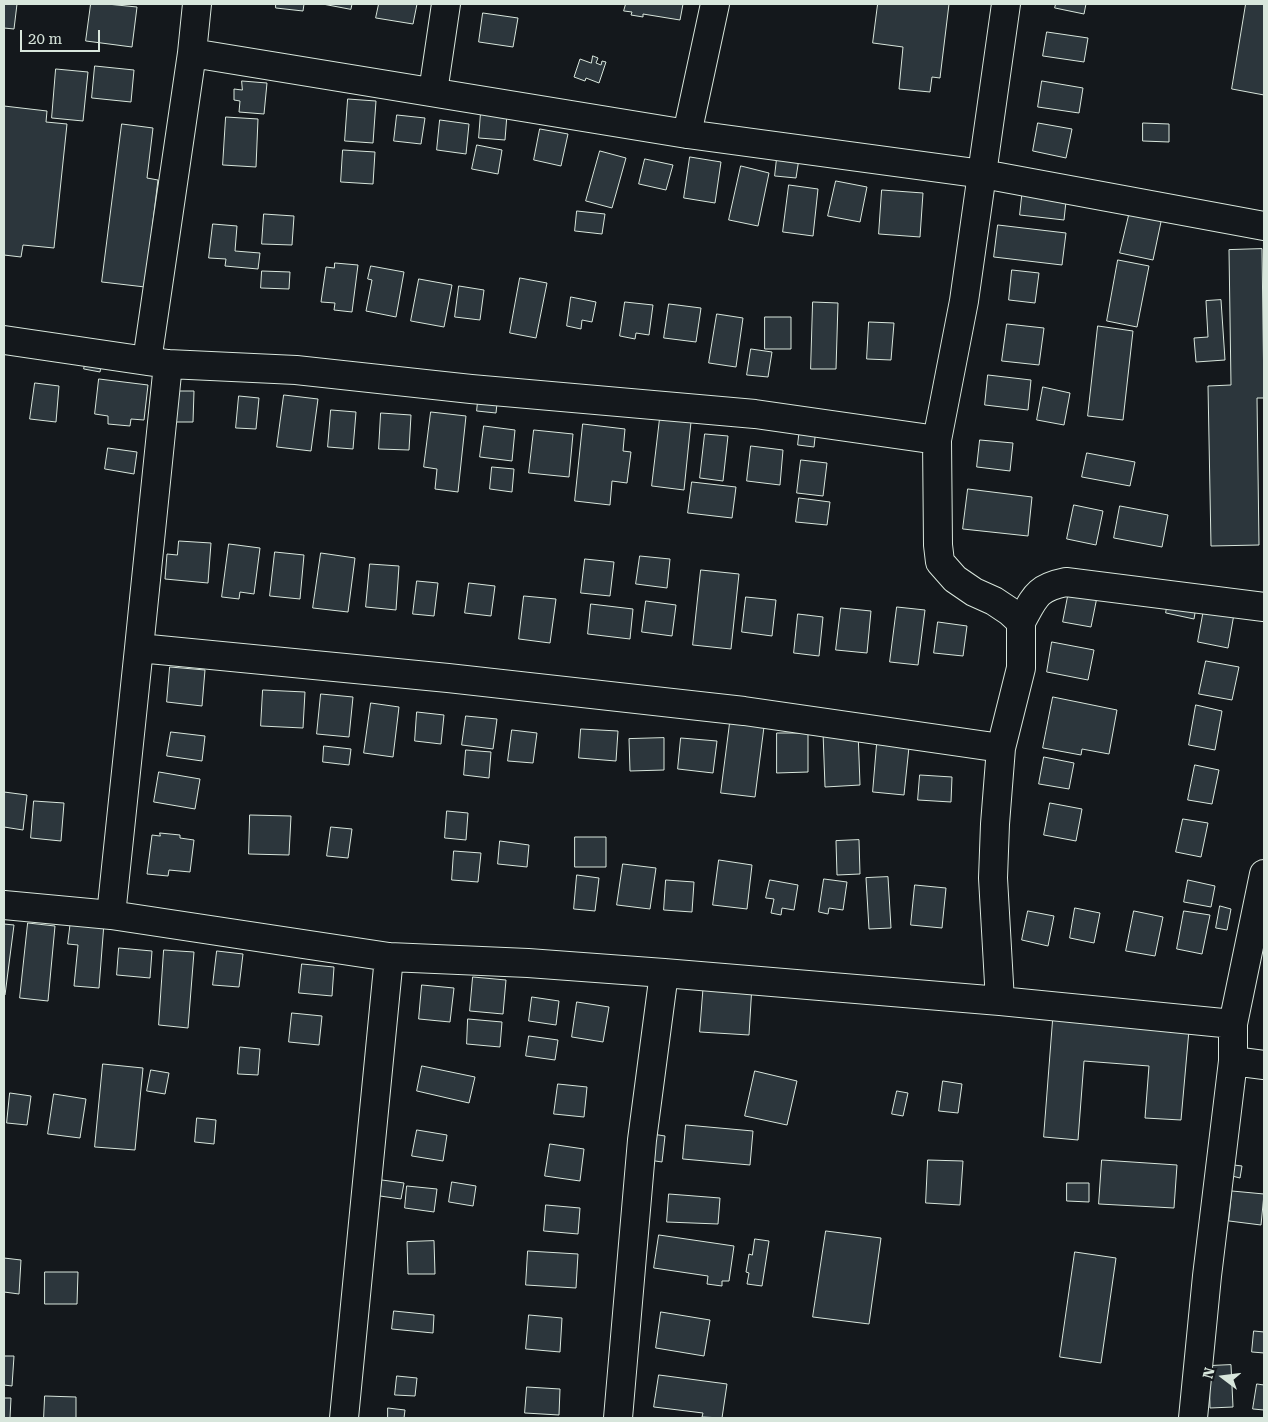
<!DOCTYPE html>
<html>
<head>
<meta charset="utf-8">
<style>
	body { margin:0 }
	#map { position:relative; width:1268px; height:1422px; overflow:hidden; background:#14181c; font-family:"Roboto Serif",serif }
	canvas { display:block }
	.frame { position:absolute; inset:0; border:5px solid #d8e6dc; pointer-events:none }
	.north { position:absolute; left:1198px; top:1352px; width:50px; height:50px; -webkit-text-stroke:4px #14181c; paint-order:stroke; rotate:285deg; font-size:14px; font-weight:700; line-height:20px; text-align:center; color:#d8e6dc }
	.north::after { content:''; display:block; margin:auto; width:18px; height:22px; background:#d8e6dc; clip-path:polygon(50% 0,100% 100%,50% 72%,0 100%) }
	.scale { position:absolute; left:20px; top:30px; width:80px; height:22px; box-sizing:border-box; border:2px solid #d8e6dc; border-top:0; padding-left:6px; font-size:15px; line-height:18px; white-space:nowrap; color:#d8e6dc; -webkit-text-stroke:4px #14181c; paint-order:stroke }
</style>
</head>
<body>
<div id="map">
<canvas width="1268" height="1422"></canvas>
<div class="frame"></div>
<div class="north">N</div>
<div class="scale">20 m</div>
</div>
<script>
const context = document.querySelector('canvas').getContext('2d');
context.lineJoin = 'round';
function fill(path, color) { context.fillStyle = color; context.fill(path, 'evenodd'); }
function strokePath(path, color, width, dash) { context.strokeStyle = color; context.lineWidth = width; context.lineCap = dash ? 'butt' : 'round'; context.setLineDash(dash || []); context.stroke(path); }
const building = new Path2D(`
	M4 4H17L14 29 4 28Z
	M91 4H107L137 7 132 47 86 41Z
	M276 4H304L303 11 276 8Z
	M323 4H352L351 9Z
	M379 4H417L413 24 376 18Z
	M626 4H683L680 20 643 14V17L631 15 632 12 624 11Z
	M878 4H949L940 78 932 77 930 92 899 89 903 47 873 43Z
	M1056 4H1086L1084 14 1055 8Z
	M1246 4H1264V95L1232 89Z
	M483 13 518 18 513 47 479 42Z
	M1047 32 1088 38 1084 62 1043 56Z
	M593 56 598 58 596 63 601 65 602 61 606 62 599 83 586 78 585 81 574 77 580 59 591 63Z
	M95 66 134 70 131 102 92 98Z
	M56 69 88 72 83 121 52 118Z
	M242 81 267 83 264 114 239 112 240 101 234 100V89L242 90Z
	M1042 81 1083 88 1079 113 1038 107Z
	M348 99 376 101 373 143 345 141Z
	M4 106 47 111 46 122 67 124 54 248 23 245 21 257 4 255Z
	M481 112 507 114 505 140 479 138Z
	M397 115 425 118 421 144 394 141Z
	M226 117 258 119 256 167 223 165Z
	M440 120 469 124 466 154 437 150Z
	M1038 123 1072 129 1066 158 1033 151Z
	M1143 123 1169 124V142L1143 141Z
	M122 124 153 128 147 178 158 180 145 287 102 282Z
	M540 129 568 134 561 166 534 160Z
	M477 145 502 150 498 174 472 169Z
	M778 149 800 152 796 178 775 176Z
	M343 150 375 152 373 184 341 182Z
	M600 151 626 158 612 208 586 201Z
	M690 157 721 162 715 203 684 198Z
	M645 159 673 165 666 190 639 184Z
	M741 166 769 173 758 226 729 220Z
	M836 181 867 187 860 222 828 216Z
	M789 185 818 189 813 236 783 232Z
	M1023 187 1067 192 1064 220 1020 215Z
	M882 190 923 193 920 237 879 234Z
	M577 211 605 214 602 234 575 231Z
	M1130 211 1162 217 1153 260 1120 253Z
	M264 214 294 216 292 245 262 244Z
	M213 224 237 226 235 251 260 253 258 269 225 266 226 259 209 258Z
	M998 225 1066 233 1062 265 994 257Z
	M1262 249 1264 398H1257L1259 545 1211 546 1208 386 1231 385 1229 250Z
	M1118 260 1149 266 1137 327 1107 321Z
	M335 263 358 265 352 312 334 310 335 303 321 302 326 267 334 268Z
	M371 266 404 272 396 317 366 311 372 280 368 279Z
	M1012 270 1039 273 1035 303 1009 300Z
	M262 271 290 272 289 289 261 288Z
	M520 278 547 283 536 338 510 333Z
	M419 279 452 285 444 327 411 321Z
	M459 286 484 290 480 320 455 317Z
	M571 297 596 302 592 322 582 320 581 329 567 326Z
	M1221 300 1225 360 1196 362 1194 338 1208 337 1206 301Z
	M625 302 653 305 649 335 636 333 635 339 620 336Z
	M813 302 838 303 836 369H811Z
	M669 304 701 308 696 342 664 338Z
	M717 314 743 318 736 367 709 363Z
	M765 317H791V349H765Z
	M869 322 894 323 891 360 867 359Z
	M1007 324 1044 328 1039 365 1002 361Z
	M1098 326 1133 331 1123 420 1088 416Z
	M89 345 104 348 100 372 84 369Z
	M751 349 772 352 768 377 747 375Z
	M988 375 1031 380 1028 410 985 405Z
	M99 379 148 385 144 420 131 419 130 426 108 424V416L95 414Z
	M35 383 59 386 56 422 30 419Z
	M1043 387 1070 393 1064 425 1037 420Z
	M171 391H194L193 422H170Z
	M479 391 498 394 496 413 477 411Z
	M284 395 318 399 311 451 277 447Z
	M239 396 259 398 256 429 236 428Z
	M331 410 356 412 353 449 328 447Z
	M431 412 466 416 458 492 435 489 437 469 424 467Z
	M381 413 411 415 409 450 379 449Z
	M801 417 817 419 814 447 798 445Z
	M660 418 691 422 684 490 652 486Z
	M583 424 625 429 623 451 631 452 627 483 612 481 610 505 575 501Z
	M484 426 515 430 512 461 480 457Z
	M534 430 573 434 569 477 529 473Z
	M705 434 728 436 723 481 700 478Z
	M980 440 1013 443 1010 471 977 467Z
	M751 446 783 450 780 485 747 481Z
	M108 448 137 452 134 474 105 469Z
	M1087 453 1135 462 1130 486 1082 477Z
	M801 460 827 463 823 496 797 493Z
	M492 467 514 469 512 492 490 489Z
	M692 482 736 487 732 518 688 513Z
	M968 489 1032 497 1028 536 963 529Z
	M799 498 830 502 827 525 796 522Z
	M1074 505 1103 511 1096 545 1067 539Z
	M1120 506 1168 515 1162 547 1114 538Z
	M179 541 211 543 208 583 165 579 167 554 177 555Z
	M229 544 260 548 254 594 240 592 239 599 222 597Z
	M275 552 304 555 300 599 270 596Z
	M321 553 355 558 348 612 313 608Z
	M640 556 670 559 667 588 636 584Z
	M585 559 614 562 610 596 581 593Z
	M370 564 399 566 396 610 366 607Z
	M701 570 739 574 731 649 693 645Z
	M417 581 438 583 434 616 413 614Z
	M469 583 495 586 491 616 465 613Z
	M1170 590 1198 595 1194 619 1166 613Z
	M1069 591 1097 597 1091 627 1063 622Z
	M524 596 556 599 550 643 519 639Z
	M746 597 776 600 772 636 742 632Z
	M646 601 676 605 672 636 642 632Z
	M591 604 633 609 630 639 588 634Z
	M897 607 925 610 918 665 890 662Z
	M841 608 871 611 867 653 836 650Z
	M1204 609 1234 614 1228 648 1198 642Z
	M798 614 823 617 819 656 794 653Z
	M938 622 967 626 963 656 934 653Z
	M1052 642 1094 650 1088 680 1047 672Z
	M1206 661 1239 667 1232 700 1199 694Z
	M170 667 205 670 202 706 167 702Z
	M263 690 305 692 303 728 261 726Z
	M321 694 353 697 349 737 317 734Z
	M1053 697 1117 710 1109 754 1082 749 1081 755 1043 748Z
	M371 703 399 707 393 757 364 753Z
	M1196 705 1222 711 1215 750 1189 745Z
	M417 712 444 715 441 744 415 741Z
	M731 715 765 719 755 797 721 793Z
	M466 716 497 719 493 749 462 745Z
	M581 729 618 731 616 761 579 758Z
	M512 730 537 733 533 763 508 761Z
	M858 731 860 785 825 787 823 732Z
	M171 732 205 736 202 761 167 756Z
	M777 733H808V772L777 773Z
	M664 738V770L630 771 629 739Z
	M681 738 717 741 713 773 678 769Z
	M877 744 909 747 904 795 873 792Z
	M324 746 351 749 349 765 323 762Z
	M466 750 491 752 489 778 464 775Z
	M1044 757 1074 763 1069 789 1039 784Z
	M1195 765 1219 770 1212 804 1188 800Z
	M159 772 200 779 195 809 154 802Z
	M920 775 952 777 951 802 918 800Z
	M4 792 27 795 23 830 4 827Z
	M34 801 64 803 61 841 31 838Z
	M1050 803 1082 809 1076 841 1044 835Z
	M447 811 468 813 466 840 445 838Z
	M250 815 291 816 289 855 249 854Z
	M1183 819 1208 823 1201 857 1176 852Z
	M331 827 352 829 348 858 327 856Z
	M160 833 180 835V838L194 840 190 872 169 870 168 876 147 874 152 835 160 836Z
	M575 837H606V867H575Z
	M859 840 860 874 837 875 836 841Z
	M500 841 529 845 527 867 498 864Z
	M454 851 481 853 478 882 452 880Z
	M719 860 752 865 747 909 713 905Z
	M623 864 656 868 650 909 617 905Z
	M577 875 599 878 595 911 574 909Z
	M888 877 891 928 869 929 866 878Z
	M824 879 847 882 843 910 829 908 828 914 819 912Z
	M666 880 694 882 692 912 664 910Z
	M770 880 798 885 794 910 782 908 781 915 771 913 774 899 766 898Z
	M1188 880 1215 886 1211 907 1184 902Z
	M915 885 946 888 942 928 911 925Z
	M1220 906 1231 909 1227 930 1216 928Z
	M1075 908 1100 913 1094 943 1070 938Z
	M1028 911 1054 916 1048 946 1022 940Z
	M1134 911 1163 917 1155 956 1126 951Z
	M1184 911 1210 915 1202 954 1177 949Z
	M71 920 104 923 99 988 74 986 78 945 68 944Z
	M28 923 55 926 48 1001 20 998Z
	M4 924 14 925 5 995H4Z
	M119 948 152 951 150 978 117 975Z
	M164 950 194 952 188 1028 159 1025Z
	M217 951 243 954 239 987 213 985Z
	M302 964 334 967 332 996 299 993Z
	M473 977 506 980 503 1014 470 1011Z
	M704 981 752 985 749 1035 700 1032Z
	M422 985 454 988 450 1022 419 1019Z
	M532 997 559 1001 556 1025 529 1021Z
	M577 1002 609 1007 603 1042 572 1037Z
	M292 1013 322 1016 319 1045 289 1042Z
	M468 1019 502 1022 500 1047 467 1044Z
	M1053 1020 1189 1030 1181 1120 1145 1118 1149 1066 1084 1061 1078 1140 1044 1137Z
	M529 1036 558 1040 555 1060 526 1056Z
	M240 1047 260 1049 258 1075 238 1074Z
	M103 1064 143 1068 135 1150 95 1147Z
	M422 1066 475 1077 469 1103 417 1091Z
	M151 1070 169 1073 165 1094 147 1091Z
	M755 1071 797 1081 787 1125 745 1116Z
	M943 1081 962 1084 958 1113 939 1111Z
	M558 1084 587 1087 584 1117 554 1114Z
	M897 1091 908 1093 903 1116 892 1114Z
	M10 1093 31 1096 27 1125 7 1123Z
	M54 1094 86 1099 80 1138 48 1134Z
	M197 1118 216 1120 214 1144 195 1142Z
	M686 1125 753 1131 750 1165 683 1159Z
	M417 1130 447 1135 443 1161 412 1156Z
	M646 1133 665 1136 662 1162 642 1159Z
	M550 1144 584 1149 580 1181 545 1176Z
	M928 1160 963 1161 960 1205 926 1203Z
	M1102 1160 1177 1165 1174 1208 1099 1204Z
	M1234 1165 1242 1166 1240 1178 1232 1176Z
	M382 1180 404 1183 401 1199 380 1196Z
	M452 1182 476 1186 473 1206 449 1202Z
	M1067 1183H1089V1202L1067 1201Z
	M407 1186 437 1189 434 1212 405 1208Z
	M1232 1191 1264 1194 1261 1225 1229 1221Z
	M669 1194 720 1198 718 1224 667 1222Z
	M546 1205 580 1208 578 1234 544 1231Z
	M826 1231 881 1238 869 1324 813 1317Z
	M659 1235 734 1246 729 1281H722V1286L707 1284 708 1276 654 1268Z
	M755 1239 769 1241 762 1286 747 1284 749 1273 746 1272 749 1254 752 1255Z
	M434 1241 435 1274H408L407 1242Z
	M528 1251 578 1254 576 1288 526 1285Z
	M1075 1252 1116 1258 1101 1363 1060 1357Z
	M4 1258 21 1260 19 1294 4 1292Z
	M45 1272H78L77 1304H45Z
	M394 1311 434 1315 433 1333 392 1329Z
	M661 1312 710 1320 704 1356 656 1348Z
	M529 1315 562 1318 560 1352 526 1349Z
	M1254 1331 1264 1332V1353L1252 1352Z
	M4 1356H14L12 1386 4 1385Z
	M1231 1365 1233 1407 1210 1408 1209 1366Z
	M659 1375 727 1384 722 1418 702 1417 703 1413 654 1407Z
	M397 1376 417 1378 415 1396 395 1395Z
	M1257 1384 1264 1385V1410L1253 1409Z
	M527 1387 560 1389 559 1415 525 1413Z
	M45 1396 76 1397V1418H44Z
	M4 1398H11L10 1418H4Z
	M388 1408 405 1410 404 1418H388Z`);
fill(building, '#2c363c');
strokePath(building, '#d8e6dc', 1);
const minor = new Path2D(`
	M197 4 192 53 687 134 983 174 1264 226
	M433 92 446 4
	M687 134 715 4
	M4 340 147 361 192 53
	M147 361 168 364 296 370 471 389 755 414 937 440 964 301 1006 4
	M937 440 938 545 940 562 955 579 974 592 994 601 1009 611 1021 622V668L1001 748
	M1021 622C1035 597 1036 588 1066 582L1264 607
	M139 648 168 364
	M4 905 111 915 389 957 528 963 664 973 1000 1001 1233 1024V1061L1207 1276 1193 1418
	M111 915 139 648 448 678 744 711 1001 748 995 824 993 878 1000 1001
	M1233 1024 1264 874
	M1233 1061 1264 1065
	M344 1418 389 957
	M618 1418 642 1140 664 973`);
strokePath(minor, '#d8e6dc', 30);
strokePath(minor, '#14181c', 28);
</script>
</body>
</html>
